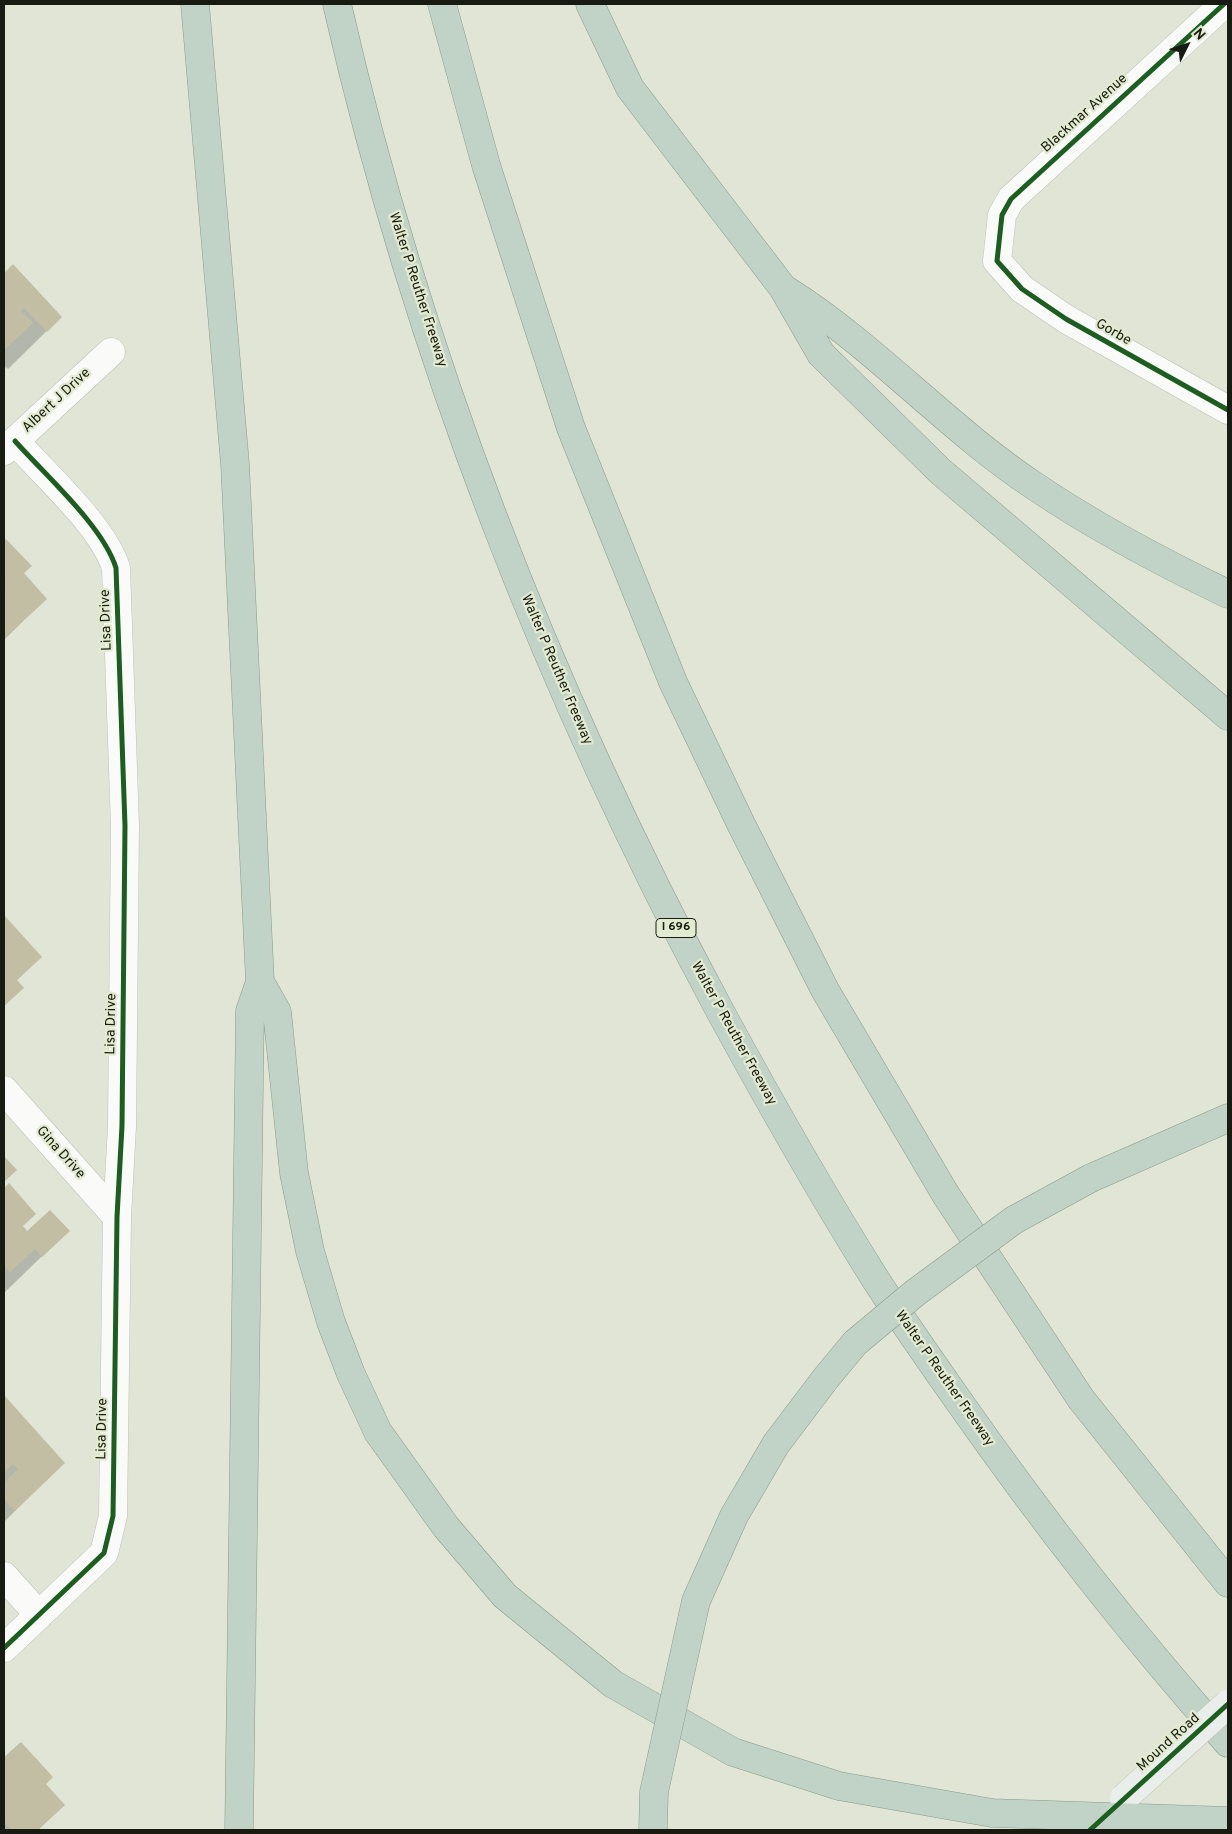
<!DOCTYPE html>
<html>
<head>
<meta charset="utf-8">
<style>
	body { margin:0 }
	#map { position:relative; width:1232px; height:1834px; overflow:hidden; background:#e0e5d6; font-family:Overpass,sans-serif }
	canvas { display:block }
	.frame { position:absolute; inset:0; border:5px solid #181b11; pointer-events:none }
	.north { position:absolute; left:1162px; top:20px; width:50px; height:50px; -webkit-text-stroke:4px #e2ebd0; paint-order:stroke; rotate:49deg; font-size:14px; font-weight:700; line-height:20px; text-align:center; color:#181b11 }
	.north::after { content:''; display:block; margin:auto; width:18px; height:22px; background:#181b11; clip-path:polygon(50% 0,100% 100%,50% 72%,0 100%) }
</style>
</head>
<body>
<div id="map">
<canvas width="1232" height="1834"></canvas>
<div class="frame"></div>
<div class="north">N</div>
</div>
<script>
const context = document.querySelector('canvas').getContext('2d');
context.lineJoin = 'round';
function fill(path, color) { context.fillStyle = color; context.fill(path, 'evenodd'); }
function strokePath(path, color, width, dash) { context.strokeStyle = color; context.lineWidth = width; context.lineCap = dash ? 'butt' : 'round'; context.setLineDash(dash || []); context.stroke(path); }
function label(font, color, halo, rows, align = 'center') {
  context.font = font + ' Overpass,sans-serif'; context.lineWidth = 4.5; context.setLineDash([]); context.textBaseline = 'middle'; context.strokeStyle = halo; context.fillStyle = color; for (const [text, x, y, turn = 0] of rows) {
    context.save(); context.translate(x, y); context.rotate((+turn || 0) * Math.PI / 180); context.textAlign = isNaN(turn) ? turn : align; if (halo) context.strokeText(text, 0, 0); context.fillText(text, 0, 0); context.restore();
  }
}
fill(new Path2D(`
	M13 266 61 317 8 369 6 367 4 370V275Z
	M6 540 22 574 45 599 4 640V543Z
	M4 917 40 957 16 981 22 988 4 1006Z
	M9 1185 22 1227 27 1232 68 1231 4 1293V1190Z
	M4 1397 63 1463 4 1522Z
	M20 1744 44 1784 63 1805 38 1830H4V1759Z`), '#0003');
fill(new Path2D(`
	M13 264 62 317 47 332 24 308 21 311 33 323 4 350V273Z
	M6 539 32 566 24 573 47 599 4 639V586L6 584 4 582V541Z
	M4 915 42 957 17 980 24 988 4 1006Z
	M4 1156 17 1170 4 1182Z
	M9 1183 36 1214 23 1226 27 1231 50 1210 70 1231 42 1257 35 1249 10 1272 4 1265V1188Z
	M4 1395 65 1463 15 1511 4 1499V1483L18 1469 13 1464 4 1472Z
	M21 1742 53 1777 46 1784 65 1805 38 1830H12L4 1822V1757Z`), '#c1bea3');
const street = new Path2D(`
	M1224 4 1011 199 1002 215 997 261 1022 289 1066 319 1228 410
	M4 451 111 352
	M4 1090 117 1217
	M4 1576 39 1615
	M4 1648 104 1553 113 1516 117 1217 122 1126 125 826 116 568C103 526 45 475 15 441`);
const highway = new Path2D(`
	M195 4 235 464 260 982 250 1011 239 1830
	M337 4C417 355 550 695 720 1011 769 1101 820 1191 874 1277 901 1319 930 1360 958 1400 1042 1520 1131 1634 1228 1743
	M442 4 486 165 571 428 673 682 741 824 825 990 946 1195 1081 1399 1228 1583
	M590 4 630 88 783 288 821 354 940 471 1228 716
	M786 290C874 345 946 427 1033 485 1095 527 1161 562 1228 594
	M260 982 277 1012 294 1173 310 1251 331 1322 351 1374 378 1432 446 1527 505 1596 613 1684 733 1752 839 1786
	M1091 1178 1228 1118`);
strokePath(street, '#bdc1b5', 29);
strokePath(highway, '#889c8a', 29);
strokePath(street, '#fafbf9', 28);
strokePath(highway, '#c1d2c6', 28);
const secondaryBridge = new Path2D(`
	M1124 1798 1228 1704`);
const highwayBridge = new Path2D(`
	M839 1786 992 1813 1228 1821
	M653 1830 654 1792 696 1601 734 1516 776 1444 826 1378 855 1343 915 1293 1014 1220 1091 1178`);
strokePath(secondaryBridge, '#bdc1b5', 29, []);
strokePath(highwayBridge, '#889c8a', 29, []);
strokePath(secondaryBridge, '#e9eeea', 28);
strokePath(highwayBridge, '#c1d2c6', 28);
strokePath(new Path2D(`
	M1224 4 1011 199 1002 215 997 261 1022 289 1066 319 1228 410
	M4 1648 104 1553 113 1516 117 1217 122 1126 125 826 116 568C103 526 45 475 15 441
	M1090 1830 1228 1704`), '#1b5e20', 5);
for (const [x, y, w] of [
	[676,928,40]
]) { const box = new Path2D(); box.roundRect(x - w / 2, y - 9.5, w, 19, 4); context.fillStyle = '#e2ebd0'; context.fill(box); strokePath(box, '#181b11', 1); }
label('bold 12px', '#181b11', null, [
	["I 696",676,928]
]);
label('14px', '#181b11', '#e2ebd0', [
	["Blackmar Avenue",1085,114,-42],
	["Walter P Reuther Freeway",417,290,72],
	["Gorbe",1113,333,30],
	["Albert J Drive",57,401,-43],
	["Lisa Drive",107,620,-92],
	["Walter P Reuther Freeway",556,670,67],
	["Lisa Drive",112,1024,-89],
	["Walter P Reuther Freeway",733,1034,61],
	["Gina Drive",60,1153,48],
	["Walter P Reuther Freeway",944,1379,55],
	["Lisa Drive",103,1429,-89],
	["Mound Road",1169,1743,-42]
]);
</script>
</body>
</html>
